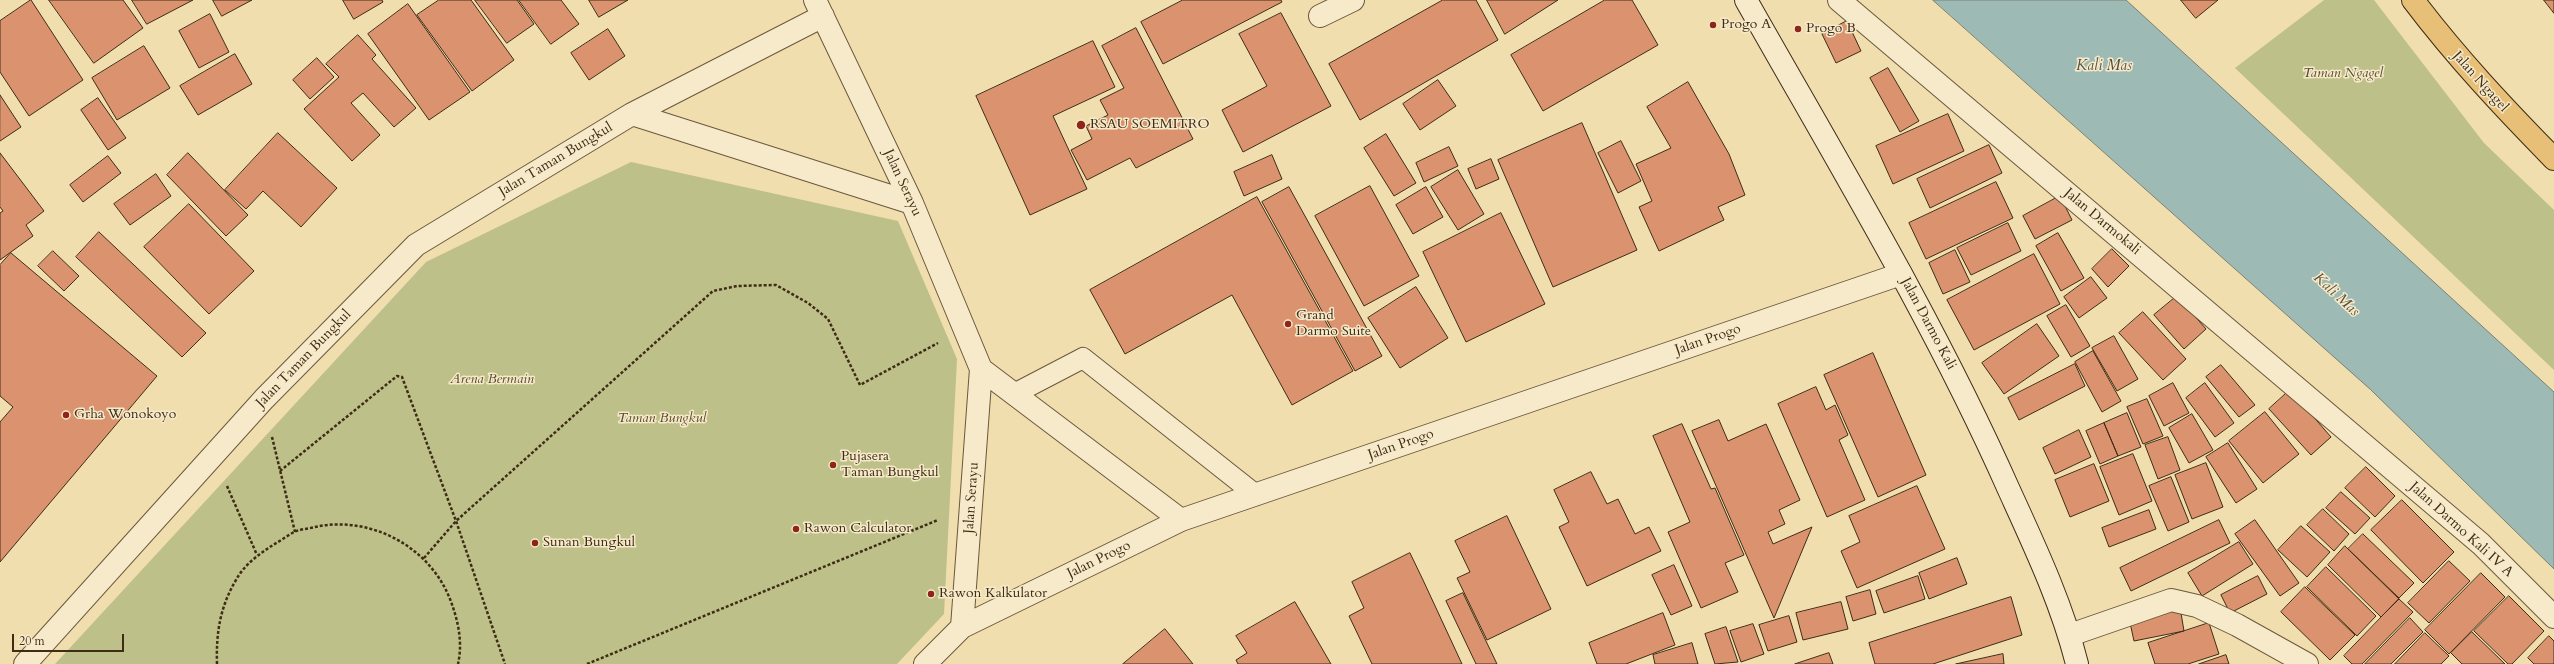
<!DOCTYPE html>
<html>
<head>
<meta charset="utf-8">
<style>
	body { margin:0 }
	#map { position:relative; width:2554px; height:664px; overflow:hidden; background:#f1deae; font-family:Cardo,serif }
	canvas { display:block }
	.scale { position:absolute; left:12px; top:634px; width:112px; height:18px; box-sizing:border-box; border:2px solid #3f2c16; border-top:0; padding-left:5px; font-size:12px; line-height:14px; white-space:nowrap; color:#3f2c16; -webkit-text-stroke:3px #f6eaca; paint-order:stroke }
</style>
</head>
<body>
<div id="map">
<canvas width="2554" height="664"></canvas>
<div class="scale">20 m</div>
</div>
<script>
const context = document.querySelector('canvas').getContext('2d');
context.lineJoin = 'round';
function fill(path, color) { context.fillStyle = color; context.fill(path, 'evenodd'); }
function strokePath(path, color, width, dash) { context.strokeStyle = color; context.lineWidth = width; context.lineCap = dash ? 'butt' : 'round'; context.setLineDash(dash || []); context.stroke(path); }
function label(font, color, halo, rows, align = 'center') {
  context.font = font + ' Cardo,serif'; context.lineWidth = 3; context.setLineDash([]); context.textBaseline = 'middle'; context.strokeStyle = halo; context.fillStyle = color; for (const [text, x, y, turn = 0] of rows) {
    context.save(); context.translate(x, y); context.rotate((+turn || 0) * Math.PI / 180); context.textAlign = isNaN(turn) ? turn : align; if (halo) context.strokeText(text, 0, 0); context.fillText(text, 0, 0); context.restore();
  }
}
fill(new Path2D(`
	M2324 0H2374L2484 143 2554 210V370L2235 68Z
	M631 162 898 221 957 359 944 614 897 664H55L426 262Z`), '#bdc088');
const water = new Path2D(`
	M1933 0H2126L2554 392V569L2371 390Z`);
fill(water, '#9ebab4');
strokePath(water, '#788175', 1);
const building = new Path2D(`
	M31 0 83 80 29 116 0 72V21Z
	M49 0H123L143 28 94 63Z
	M132 0H193L147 24Z
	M213 0H252L222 16Z
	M343 0H382L383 2 354 19Z
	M439 0H471L514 60 472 91 417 15Z
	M475 0H517L534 24 507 43Z
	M519 0H561L579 24 551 44Z
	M589 0H628L599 17Z
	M1183 0H1281L1282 2 1163 64 1141 22Z
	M1443 0H1476L1498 40 1360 120 1329 64Z
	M1487 0H1558L1505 34Z
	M1605 0H1632L1658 45 1543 111 1511 55Z
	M2181 0H2218L2196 18Z
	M2544 0H2554V13Z
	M408 4 470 92 429 120 368 34Z
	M1281 13 1331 106 1243 152 1222 110 1267 86 1239 34Z
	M210 14 229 52 199 68 179 31Z
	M1847 21 1861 51 1836 63 1822 34Z
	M1136 28 1193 139 1136 168 1130 158 1087 180 1071 150 1092 139 1086 126 1108 115 1100 100 1124 88 1102 46Z
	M608 29 625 56 589 80 571 53Z
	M358 35 376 55 372 59 416 108 394 127 363 93 351 103 380 135 352 161 304 109 339 77 326 64Z
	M1093 41 1115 87 1053 116 1087 189 1030 215 976 96Z
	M144 46 170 88 117 120 92 78Z
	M235 54 252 84 198 115 180 86Z
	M317 58 334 77 310 99 293 80Z
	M1888 68 1919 121 1900 132 1870 78Z
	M1438 80 1456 106 1420 130 1403 104Z
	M1688 82 1729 154 1745 195 1718 207 1724 220 1659 251 1639 207 1652 201 1636 164 1671 148 1647 107Z
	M0 95 21 127 0 141Z
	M98 98 126 138 108 150 81 110Z
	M1948 114 1964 151 1893 184 1876 146Z
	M1582 123 1637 250 1553 287 1498 160Z
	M278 133 337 188 301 227 263 191 246 209 225 190Z
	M1386 134 1416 183 1394 196 1364 148Z
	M1621 141 1641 181 1618 193 1598 153Z
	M1989 145 2002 173 1930 208 1917 179Z
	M1449 147 1458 166 1424 182 1416 163Z
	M0 153 44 211 26 225 33 236 0 260V213L3 211 0 207Z
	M188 153 248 215 226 236 167 175Z
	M1272 155 1282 179 1244 196 1234 172Z
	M108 156 121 173 83 202 70 185Z
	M1491 159 1499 179 1476 189 1468 169Z
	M1458 170 1484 214 1458 230 1431 187Z
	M156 174 171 196 130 225 114 204Z
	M1996 182 2013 218 1926 259 1909 223Z
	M1370 186 1419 276 1364 306 1315 216Z
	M1289 187 1382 356 1355 371 1262 202Z
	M1426 187 1443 217 1413 234 1396 205Z
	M2060 196 2072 220 2035 239 2023 216Z
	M1257 197 1353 371 1292 405 1232 295 1125 354 1090 290Z
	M189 204 254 271 209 314 144 247Z
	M1501 213 1545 304 1466 342 1423 252Z
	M2008 223 2021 251 1971 275 1957 248Z
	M99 232 206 333 182 357 76 257Z
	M2058 233 2084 278 2061 291 2036 246Z
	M2112 249 2129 266 2108 287 2092 269Z
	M1955 250 1970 282 1943 294 1929 263Z
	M53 251 79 276 64 291 38 266Z
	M11 253 157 376 0 562V422L13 407 0 396V265Z
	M2034 254 2060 304 1974 350 1947 300Z
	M2091 277 2107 298 2079 318 2064 297Z
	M1416 287 1448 338 1400 368 1368 318Z
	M2177 296 2206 329 2184 349 2154 315Z
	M2066 305 2090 346 2071 357 2047 316Z
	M2143 312 2186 359 2163 380 2119 333Z
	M2037 324 2059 356 2004 394 1982 363Z
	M2114 336 2138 379 2117 391 2092 348Z
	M2093 351 2121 401 2102 412 2075 362Z
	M1873 353 1926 475 1878 497 1824 375Z
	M2075 364 2085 386 2019 420 2008 398Z
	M2221 365 2255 405 2239 417 2206 377Z
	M2173 383 2189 413 2164 426 2149 396Z
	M2205 383 2234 423 2215 437 2186 398Z
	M1816 387 1826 410 1835 405 1848 435 1839 440 1865 500 1827 517 1778 404Z
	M2290 390 2331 437 2311 455 2269 409Z
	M2147 399 2163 436 2143 444 2127 407Z
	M2265 412 2299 454 2263 483 2229 441Z
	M2127 413 2141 447 2118 456 2104 423Z
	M2192 414 2213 450 2189 463 2169 428Z
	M1719 420 1728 441 1766 424 1800 500 1779 510 1785 524 1768 532 1773 544 1812 527 1774 618 1692 431Z
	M2104 423 2118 456 2100 464 2086 431Z
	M1682 424 1711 489 1715 488 1744 555 1725 563 1738 592 1701 608 1668 532 1690 522 1653 436Z
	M2079 430 2091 457 2055 474 2043 448Z
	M2168 437 2180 470 2158 479 2145 445Z
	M2228 443 2257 489 2236 503 2206 457Z
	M2133 454 2152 501 2119 515 2100 467Z
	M2206 463 2223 507 2192 519 2175 475Z
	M2094 464 2109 501 2070 517 2055 480Z
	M2366 467 2395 496 2375 517 2345 488Z
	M1591 472 1607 504 1618 499 1635 534 1649 527 1661 551 1587 586 1559 527 1569 522 1554 490Z
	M2171 477 2189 522 2168 531 2149 486Z
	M1917 486 1945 549 1857 588 1841 551 1860 542 1849 516Z
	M2341 492 2370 518 2355 534 2326 508Z
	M2402 500 2454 552 2423 583 2371 530Z
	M2323 509 2349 534 2334 551 2307 525Z
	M2149 510 2156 529 2109 547 2102 528Z
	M1507 516 1551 609 1487 640 1457 578 1470 572 1455 541Z
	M2219 520 2230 543 2131 591 2120 568Z
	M2255 520 2299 583 2280 596 2235 534Z
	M2301 526 2330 552 2307 577 2278 550Z
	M2363 534 2414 583 2399 598 2348 549Z
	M2239 542 2253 564 2202 596 2188 573Z
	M2345 546 2399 599 2381 617 2328 565Z
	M1410 553 1423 580 1462 664H1372L1349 616 1364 608 1352 582Z
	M1957 558 1967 584 1929 599 1919 573Z
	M2449 561 2470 581 2429 623 2408 603Z
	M1674 565 1692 606 1671 615 1652 575Z
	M2326 567 2376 616 2357 636 2307 587Z
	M2481 573 2505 597 2449 654 2425 630Z
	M1918 576 1925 599 1884 613 1876 591Z
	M2258 576 2267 594 2230 613 2221 595Z
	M2305 587 2355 635 2330 660 2281 612Z
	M1870 590 1876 614 1853 621 1846 597Z
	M1463 593 1497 664H1476L1446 601Z
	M2509 596 2544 631 2512 664H2508L2474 631Z
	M2011 597 2022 635 1933 664H1875L1869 643Z
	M2399 599 2413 612 2362 664H2352L2344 656Z
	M1295 602 1331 664H1238L1236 660 1247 653 1236 636Z
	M1841 602 1848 629 1803 640 1796 613Z
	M2180 607 2184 631 2134 641 2129 618Z
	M1663 613 1675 645 1626 664H1597L1589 643Z
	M1789 616 1797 642 1768 651 1759 625Z
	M2410 618 2423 632 2391 664H2365Z
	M2209 623 2219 654 2188 664H2155L2148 643Z
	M1753 624 1764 654 1741 662 1730 631Z
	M1726 627 1738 662 1715 664 1705 634Z
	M1165 629 1193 664H1123Z
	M2472 632 2505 664H2462L2451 653Z
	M2425 633 2449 656 2441 664H2395Z
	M2549 636 2554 641V664H2534L2528 658Z
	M1692 643 1698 664H1655L1653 655Z
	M1829 653 1833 664H1795Z
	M2003 654 2004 664H1956Z
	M2226 655 2229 664H2199Z`);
fill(building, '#da936e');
strokePath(building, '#3f2c16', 1);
const lane = new Path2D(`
	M1014 394 1083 358 1256 495`);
const street = new Path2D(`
	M815 0 912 203 981 369 962 627
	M1839 0 2481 544 2554 617
	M1320 16 1353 0
	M632 114 912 203
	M981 369 1181 520
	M2070 635 2171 600 2197 606 2237 625 2307 664
	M25 664 264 399 416 245 632 114 823 16
	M925 664 962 627 1181 520 1901 274`);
const secondary = new Path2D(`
	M1746 0C1837 161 1934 321 2009 490 2035 547 2062 604 2077 664`);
const highway = new Path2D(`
	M2413 0C2456 57 2504 108 2554 159`);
strokePath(lane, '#6c583c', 22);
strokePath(street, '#6c583c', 24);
strokePath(secondary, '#3f2c16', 24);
strokePath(highway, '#3f2c16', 24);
strokePath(new Path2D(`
	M272 437 295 532
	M280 471 397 376 402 377 456 521 505 664
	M227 486 257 555
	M424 558 456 521 713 291 737 286 776 285 808 303 828 319 860 385 938 343
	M217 664C216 633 220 607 236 580 244 565 259 554 273 545 280 541 287 536 294 532 300 529 308 529 315 527 370 515 429 546 450 599 458 620 463 642 458 664
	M587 664 938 520`), '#3f2c16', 2.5, [3, 2]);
strokePath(lane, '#f6eaca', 20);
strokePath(street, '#f6eaca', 22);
strokePath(secondary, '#f6eaca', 22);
strokePath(highway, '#e8bf77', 22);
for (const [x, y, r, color] of [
	[1713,25,4,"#8f2418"],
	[1798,29,4,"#8f2418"],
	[1081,125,5,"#8f2418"],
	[1288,324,4,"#8f2418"],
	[66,415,4,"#8f2418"],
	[833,465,4,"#8f2418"],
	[796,529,4,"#8f2418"],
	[535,543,4,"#8f2418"],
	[931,594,4,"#8f2418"]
]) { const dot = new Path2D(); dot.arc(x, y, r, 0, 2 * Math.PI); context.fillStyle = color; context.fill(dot); strokePath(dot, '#f6eaca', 1.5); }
label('14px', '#3f2c16', '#f6eaca', [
	["Progo A",1721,25],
	["Progo B",1806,29],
	["RSAU SOEMITRO",1090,125],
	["Grand",1296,316],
	["Darmo Suite",1296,332],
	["Grha Wonokoyo",74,415],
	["Pujasera",841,457],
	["Taman Bungkul",841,473],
	["Rawon Calculator",804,529],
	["Sunan Bungkul",543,543],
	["Rawon Kalkulator",939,594]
], 'left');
label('italic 14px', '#584a2d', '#f6eaca', [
	["Taman Ngagel",2343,74],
	["Arena Bermain",492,380],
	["Taman Bungkul",662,419]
]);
label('14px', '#3f2c16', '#f6eaca', [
	["Jalan Ngagel",2480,82,48],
	["Jalan Taman Bungkul",556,160,-31],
	["Jalan Serayu",902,183,65],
	["Jalan Darmokali",2102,222,40],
	["Jalan Darmo Kali",1928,324,62],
	["Jalan Progo",1708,340,-19],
	["Jalan Taman Bungkul",304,359,-46],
	["Jalan Progo",1401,445,-19],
	["Jalan Serayu",972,498,-86],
	["Jalan Darmo Kali IV A",2461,530,42],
	["Jalan Progo",1099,560,-26]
]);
label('italic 15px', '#57503e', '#f6eaca', [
	["Kali Mas",2104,67],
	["Kali Mas",2336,295,43]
]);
</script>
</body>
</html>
